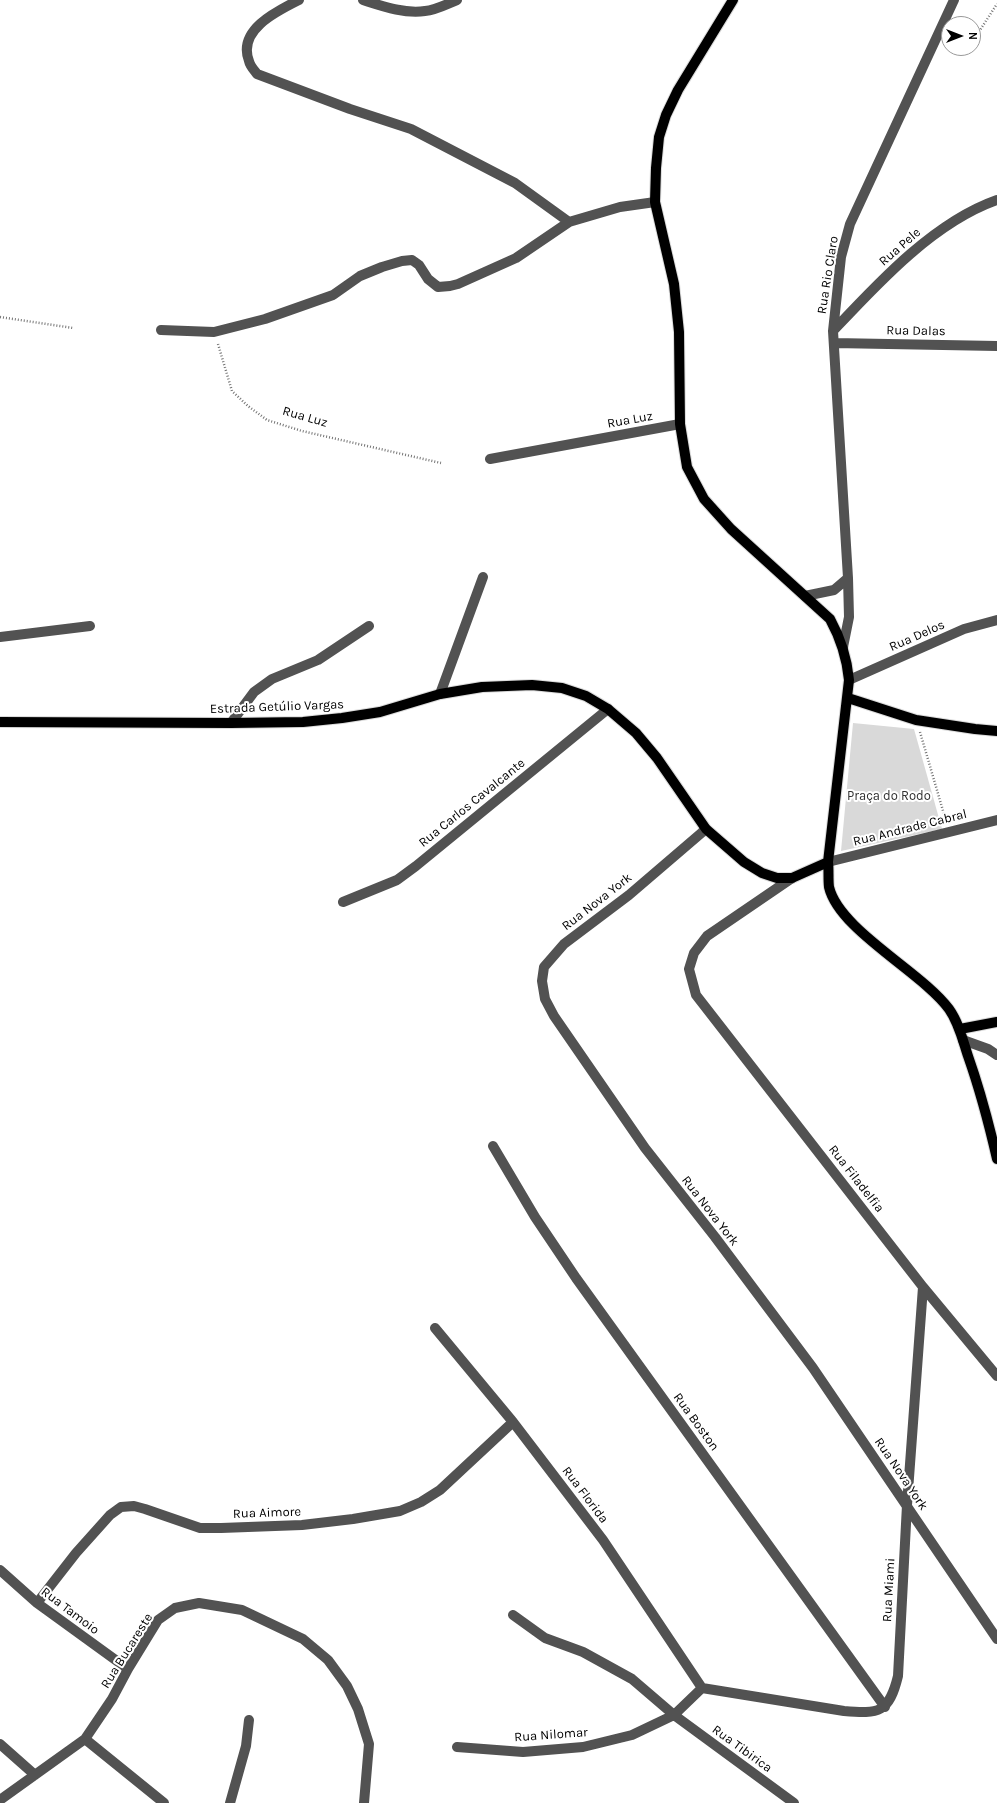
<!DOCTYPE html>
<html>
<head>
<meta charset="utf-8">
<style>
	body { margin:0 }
	#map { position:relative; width:997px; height:1803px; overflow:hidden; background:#fff; font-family:Karla,sans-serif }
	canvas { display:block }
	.north { position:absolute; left:941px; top:16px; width:40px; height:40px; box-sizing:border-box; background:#fff; border:1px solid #999; border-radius:50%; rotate:90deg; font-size:11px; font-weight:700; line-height:16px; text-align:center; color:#000 }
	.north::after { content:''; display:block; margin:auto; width:14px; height:18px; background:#000; clip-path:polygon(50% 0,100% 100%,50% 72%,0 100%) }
</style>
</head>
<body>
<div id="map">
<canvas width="997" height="1803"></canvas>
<div class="north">N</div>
</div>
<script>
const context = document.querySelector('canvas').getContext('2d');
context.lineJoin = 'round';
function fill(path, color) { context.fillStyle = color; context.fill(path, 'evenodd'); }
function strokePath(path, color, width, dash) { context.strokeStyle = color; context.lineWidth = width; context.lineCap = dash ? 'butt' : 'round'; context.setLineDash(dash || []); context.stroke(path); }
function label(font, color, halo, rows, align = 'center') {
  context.font = font + ' Karla,sans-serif'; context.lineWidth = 4; context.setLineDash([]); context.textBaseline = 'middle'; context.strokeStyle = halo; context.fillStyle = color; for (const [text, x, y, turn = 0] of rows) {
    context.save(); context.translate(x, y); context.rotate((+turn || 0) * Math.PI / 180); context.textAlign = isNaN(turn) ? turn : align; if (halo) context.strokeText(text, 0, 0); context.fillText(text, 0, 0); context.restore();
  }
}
fill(new Path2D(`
	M853 723 914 729 942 829 841 851Z`), '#d9d9d9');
const major = new Path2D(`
	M733 0 678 90 666 115 659 137 656 168 655 202 674 284 679 332 680 424 687 467 704 499 731 529 830 619C841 639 847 658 849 680L828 862C829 870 828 879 829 887 839 930 922 972 949 1009 959 1023 963 1041 968 1056 980 1090 989 1124 997 1159
	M848 698 916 720 975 729 997 731
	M0 722 231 723 303 722 342 718 380 712 440 694 482 687 532 685 562 688 586 696 608 709 636 733 657 758 706 829 744 862 762 873 777 878H792L828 862
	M960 1029 997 1022`);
strokePath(major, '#dbdbdb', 12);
strokePath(new Path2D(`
	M973 34 980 30 997 4
	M0 317 73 328
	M218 344 232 391 248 406 267 420 302 431 441 463
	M920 732 946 821`), '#747474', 2.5, [1, 2]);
strokePath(new Path2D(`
	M299 0C277 11 237 30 249 61 250 66 254 70 257 74L350 109 411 129 515 183 569 222
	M363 0C382 6 404 14 425 11 436 10 447 4 457 0
	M161 330 214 332 265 319 333 295 360 276 382 267 402 261 412 260 419 265 428 279 438 287 450 286 458 284 516 258 569 222 620 207 655 202
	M833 331C878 283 934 222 997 200
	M834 343 997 346
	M490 459 680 424
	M805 596 834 590 848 578
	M0 637 90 626
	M843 647 849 617 848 578 833 331 841 257 850 224 954 0
	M849 680 964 629 997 620
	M440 694 483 577
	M231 723 254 692 272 679 318 660 369 626
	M706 829 629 895 564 944 544 967 542 981 545 999 554 1016 645 1148 715 1237 813 1368 997 1639
	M828 862 997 820
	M792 878 707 936 694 953 689 969 696 995 923 1287 997 1376
	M343 902 397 880 416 866 608 709
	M963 1040 988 1049 997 1055
	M493 1146 535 1217 576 1278 885 1707
	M435 1328 513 1422 603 1540 702 1688
	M0 1570 37 1603 128 1669
	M37 1603 76 1553 110 1515 121 1507 134 1506 145 1509 200 1528H221L302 1525 353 1519 400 1511 421 1502 440 1490 513 1422
	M513 1615 545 1638 583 1652 632 1679 674 1715 794 1803
	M702 1688 844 1711C879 1714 889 1713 898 1676L907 1505 923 1287
	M85 1739 164 1803
	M0 1744 35 1775
	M457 1747 523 1752 583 1747 632 1735 674 1715 702 1688
	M0 1800 85 1739 112 1699 128 1669 158 1620 175 1608 199 1603 242 1610 303 1639 328 1660 347 1686 358 1709 369 1744 364 1803
	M230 1803 246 1746 249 1720`), '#525252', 10);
strokePath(major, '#000', 10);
label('13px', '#000', '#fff', [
	["Rua Pele",900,247,-41],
	["Rua Rio Claro",828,275,-81],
	["Rua Dalas",916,331,1],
	["Rua Luz",305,417,16],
	["Rua Luz",630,420,-10],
	["Rua Delos",917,636,-24],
	["Estrada Getúlio Vargas",277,707,-2],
	["Rua Carlos Cavalcante",472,803,-39],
	["Rua Andrade Cabral",910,828,-14],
	["Rua Nova York",597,902,-38],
	["Rua Filadelfia",856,1179,52],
	["Rua Nova York",710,1211,52],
	["Rua Boston",696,1422,54],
	["Rua Nova York",901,1474,56],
	["Rua Florida",585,1495,53],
	["Rua Aimore",267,1513,-2],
	["Rua Miami",889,1590,-87],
	["Rua Tamoio",70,1611,37],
	["Rua Bucareste",127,1651,-58],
	["Rua Nilomar",551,1735,-4],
	["Rua Tibirica",742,1749,36]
]);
label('13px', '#303030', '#fff', [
	["Praça do Rodo",889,796]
]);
</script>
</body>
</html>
